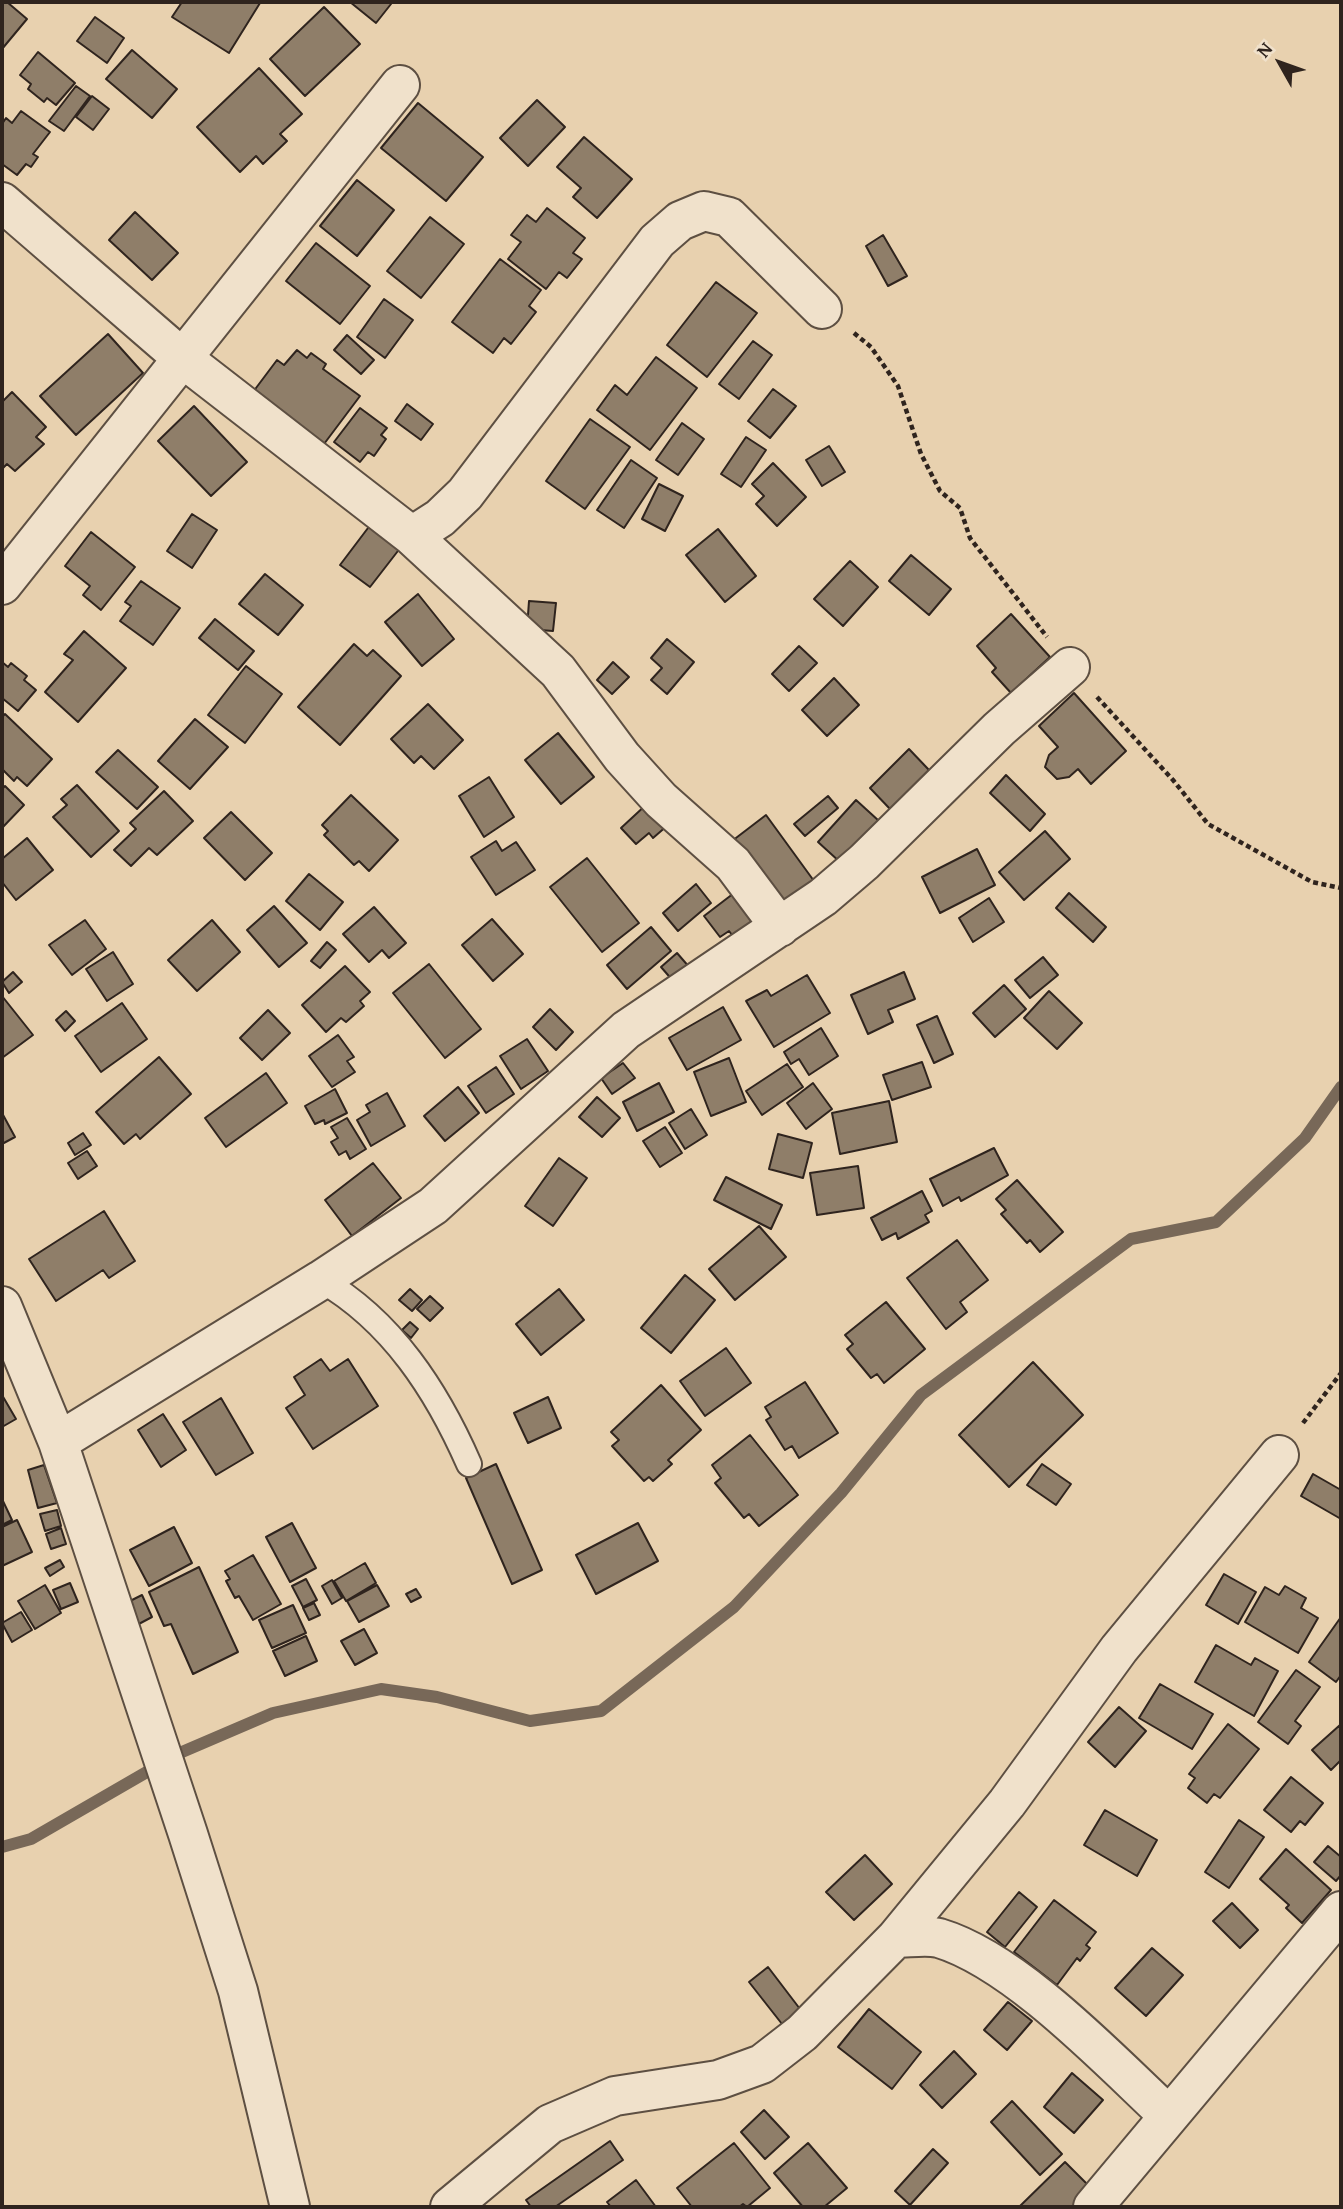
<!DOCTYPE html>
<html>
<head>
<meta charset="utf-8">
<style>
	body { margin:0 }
	#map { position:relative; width:1343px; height:2209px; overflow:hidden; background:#e8d1af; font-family:"Gentium Book Plus",serif }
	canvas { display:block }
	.frame { position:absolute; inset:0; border:4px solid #2f241e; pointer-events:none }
	.north { position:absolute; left:1245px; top:28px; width:70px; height:70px; -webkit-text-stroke:5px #f0e1cb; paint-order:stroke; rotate:310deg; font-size:19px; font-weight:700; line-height:28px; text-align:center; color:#2f241e }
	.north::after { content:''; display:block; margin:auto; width:24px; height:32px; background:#2f241e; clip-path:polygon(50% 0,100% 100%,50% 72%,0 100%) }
</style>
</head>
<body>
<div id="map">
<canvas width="1343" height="2209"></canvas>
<div class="frame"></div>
<div class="north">N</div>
</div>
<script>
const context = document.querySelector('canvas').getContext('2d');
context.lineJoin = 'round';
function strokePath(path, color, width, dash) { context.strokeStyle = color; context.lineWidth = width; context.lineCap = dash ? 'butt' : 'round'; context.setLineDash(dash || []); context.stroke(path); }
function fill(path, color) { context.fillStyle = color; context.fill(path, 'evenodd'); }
strokePath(new Path2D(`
	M175 1755 273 1713 381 1689 437 1697 530 1721 601 1711 734 1607 841 1493 921 1395 1131 1239 1216 1222 1305 1138 1341 1087
	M2 1847 31 1839 152 1769`), '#786858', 12);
const building = new Path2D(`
	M2 2H7L27 19 2 49Z
	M182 2H257L260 3 229 53 172 17Z
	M350 2H388L391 4 376 23Z
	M324 7 360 44 305 96 270 59Z
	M95 17 124 38 107 63 77 41Z
	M132 50 177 89 152 118 106 79Z
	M38 52 75 83 56 105 47 98 44 102 28 89 31 84 20 75Z
	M259 68 302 114 280 134 287 141 263 164 256 156 240 172 197 127Z
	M76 86 90 96 64 131 49 121Z
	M92 96 109 109 93 130 76 117Z
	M537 100 565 127 528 166 500 138Z
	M418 103 483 157 446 201 381 148Z
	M21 111 50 132 33 154 38 157 31 167 26 164 17 175 2 164V124L6 118 12 123Z
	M584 137 632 179 597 218 573 197 581 188 557 167Z
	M357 180 394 210 357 256 320 226Z
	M547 208 585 238 573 253 582 259 567 278 559 272 546 289 508 259 521 242 511 235 527 215 536 222Z
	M135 212 178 253 152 280 109 240Z
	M430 217 464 244 421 298 387 271Z
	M883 235 907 276 888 286 866 246Z
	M316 243 370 286 340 324 286 281Z
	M500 259 541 290 529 306 536 312 511 344 504 338 493 353 452 322Z
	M716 282 757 313 707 377 667 345Z
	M384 299 413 320 385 358 357 337Z
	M108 334 143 373 76 435 40 396Z
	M347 335 374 360 361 374 334 350Z
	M753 341 772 355 739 399 719 384Z
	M297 350 307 358 311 353 326 364 323 369 360 396 321 448 250 396 277 360 284 365Z
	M656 357 697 388 650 450 597 410 615 385 627 395Z
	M773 389 796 406 770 438 748 421Z
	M12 392 46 427 36 437 44 444 15 471 7 464 2 469V402Z
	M407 404 433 424 421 440 395 421Z
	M194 406 247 462 211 496 158 441Z
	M360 408 387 428 381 435 386 439 374 456 368 452 360 462 334 442Z
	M590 419 630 447 585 509 546 481Z
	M682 423 704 439 678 475 656 460Z
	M746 437 766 450 741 487 721 474Z
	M829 446 845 472 822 486 806 460Z
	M631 460 657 478 624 528 597 510Z
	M773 463 806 497 777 526 756 504 764 496 752 484Z
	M659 484 683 496 665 531 642 519Z
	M192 514 217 530 192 568 167 551Z
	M371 524 401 547 370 587 340 565Z
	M718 529 756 576 725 602 686 555Z
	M91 532 135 567 101 610 83 595 90 586 65 566Z
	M911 555 951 589 929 615 889 581Z
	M850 561 878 587 843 626 814 599Z
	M265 574 303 605 278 635 239 604Z
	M141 581 180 608 153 645 120 621 131 606 125 602Z
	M418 594 454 639 422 666 385 622Z
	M529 601 556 603 553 631 527 629Z
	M1011 614 1050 657 1011 693 992 672 996 668 977 646Z
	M215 619 254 651 238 670 199 638Z
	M84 631 126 668 78 722 45 692 73 660 64 654Z
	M667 639 694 662 667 694 651 680 662 668 651 658Z
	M354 644 367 656 373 650 401 676 340 745 298 707Z
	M799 646 817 663 789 691 772 674Z
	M2 662 8 667 11 663 27 676 24 680 36 690 18 711 2 698Z
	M613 662 629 677 612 694 597 680Z
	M246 666 282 694 245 743 208 715Z
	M834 678 859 705 827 736 802 710Z
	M1074 693 1126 751 1091 784 1078 769 1069 777 1057 779 1045 767 1049 755 1058 747 1039 726Z
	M428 704 463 740 434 769 421 756 414 763 391 739Z
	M5 714 52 759 27 786 17 777 14 781 2 769V717Z
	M195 719 228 747 190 789 158 761Z
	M558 733 594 777 561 804 525 760Z
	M909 749 929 770 890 809 870 788Z
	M118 750 158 787 137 809 96 772Z
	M1006 775 1045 814 1030 831 990 793Z
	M489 777 514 817 484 837 459 796Z
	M77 785 119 831 91 857 53 817 67 805 61 799Z
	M5 786 24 805 2 828V789Z
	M164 791 193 821 157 855 149 848 131 866 114 850 136 829 130 823Z
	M351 795 398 840 369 871 359 861 354 865 324 835 328 831 322 825Z
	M828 796 838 808 805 836 794 824Z
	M856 800 879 821 841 863 818 842Z
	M648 803 668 825 653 838 649 833 636 844 621 828Z
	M231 812 272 853 245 880 204 838Z
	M766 815 814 881 781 906 732 841Z
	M1045 831 1070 859 1024 900 999 872Z
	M27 838 53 870 16 900 2 882V859Z
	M496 841 502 851 516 842 535 870 496 895 471 857Z
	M977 849 995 885 940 913 922 877Z
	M587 858 639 923 602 952 550 887Z
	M309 874 343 902 320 930 286 901Z
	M696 884 711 903 678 931 663 913Z
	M738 890 762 921 736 940 729 931 720 937 704 916Z
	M1069 893 1106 927 1093 942 1056 908Z
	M989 898 1004 922 973 942 959 918Z
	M274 906 307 943 279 967 247 930Z
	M374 907 406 943 389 958 382 950 369 962 343 934Z
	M492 919 523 954 493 981 462 945Z
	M85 920 106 949 72 975 49 945Z
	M212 920 240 952 197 991 168 960Z
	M651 927 671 951 627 989 607 965Z
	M327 942 336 950 320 968 311 961Z
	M113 952 133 984 107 1001 86 969Z
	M677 953 690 968 674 982 661 967Z
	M1043 957 1058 975 1030 998 1015 980Z
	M429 964 481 1029 445 1058 393 993Z
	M345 966 370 992 360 1001 364 1006 346 1022 341 1018 326 1032 302 1005Z
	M13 972 22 982 9 993 2 982Z
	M904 972 915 999 888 1010 893 1022 868 1034 851 995Z
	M807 975 830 1013 774 1047 746 1001 767 990 771 996Z
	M1004 985 1026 1009 995 1037 973 1013Z
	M1049 991 1082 1023 1057 1049 1024 1018Z
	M2 996 33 1035 2 1058Z
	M122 1003 147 1039 101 1072 75 1036Z
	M723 1007 741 1040 687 1070 669 1038Z
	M550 1009 573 1032 556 1050 533 1027Z
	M268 1010 290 1033 262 1060 240 1038Z
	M66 1011 75 1021 65 1031 56 1020Z
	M937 1016 953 1054 934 1063 917 1025Z
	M821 1028 838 1056 809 1075 799 1059 791 1064 784 1052Z
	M338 1035 354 1057 347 1061 355 1072 332 1087 309 1056Z
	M527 1039 548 1071 521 1089 500 1056Z
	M159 1057 191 1094 140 1139 136 1134 124 1144 96 1112Z
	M729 1058 746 1102 711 1116 694 1072Z
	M922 1062 931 1087 892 1100 883 1075Z
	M623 1063 635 1078 612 1094 601 1078Z
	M787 1064 803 1087 762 1115 746 1091Z
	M496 1067 514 1094 486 1113 468 1086Z
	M266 1073 287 1103 226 1147 205 1118Z
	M659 1083 674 1112 637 1131 623 1102Z
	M813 1083 832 1109 806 1129 787 1103Z
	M458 1087 479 1113 445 1141 424 1116Z
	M335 1089 347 1113 325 1124 324 1120 315 1124 305 1106Z
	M387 1093 405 1126 371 1146 357 1120 370 1112 366 1105Z
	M597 1097 620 1118 602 1137 579 1117Z
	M889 1101 897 1142 840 1154 832 1113Z
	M691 1109 707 1135 685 1149 669 1123Z
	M2 1113 15 1137 2 1144Z
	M347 1118 366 1149 350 1159 346 1151 339 1155 331 1142 338 1138 331 1127Z
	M665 1127 682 1153 660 1167 643 1141Z
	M83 1133 91 1145 75 1155 68 1143Z
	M778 1134 812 1143 803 1178 769 1169Z
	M994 1148 1008 1175 961 1201 959 1197 943 1206 930 1179Z
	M87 1151 97 1166 78 1179 68 1163Z
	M559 1158 587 1178 553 1226 525 1206Z
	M373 1163 401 1198 352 1236 325 1200Z
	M858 1166 864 1208 817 1215 810 1173Z
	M726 1177 782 1205 771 1229 714 1200Z
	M1017 1180 1063 1232 1040 1252 1030 1240 1027 1243 1001 1214 1006 1210 996 1199Z
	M922 1191 932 1211 925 1215 929 1222 898 1239 896 1233 882 1240 871 1218Z
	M104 1211 135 1261 109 1278 103 1270 56 1301 29 1259Z
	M759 1226 786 1257 735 1300 709 1269Z
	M957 1240 988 1280 960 1302 967 1312 946 1329 907 1278Z
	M685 1275 715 1300 671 1353 641 1328Z
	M410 1289 422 1300 412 1311 399 1300Z
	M559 1289 584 1320 541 1355 516 1324Z
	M430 1296 443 1308 430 1321 417 1309Z
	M886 1302 925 1349 884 1383 877 1374 871 1378 847 1349 853 1344 845 1335Z
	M410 1322 418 1329 411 1338 402 1330Z
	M726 1348 751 1383 705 1416 680 1381Z
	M321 1359 330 1371 348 1359 378 1406 313 1449 286 1408 305 1395 294 1377Z
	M1033 1362 1083 1415 1009 1487 959 1435Z
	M805 1382 838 1433 799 1458 792 1446 785 1450 766 1420 771 1417 765 1407Z
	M661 1385 701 1430 668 1460 672 1464 653 1481 649 1477 644 1481 612 1446 619 1440 611 1432Z
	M2 1395 16 1419 2 1427Z
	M548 1397 561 1428 528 1443 514 1413Z
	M221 1398 253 1453 216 1475 183 1422Z
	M163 1414 186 1450 161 1467 138 1430Z
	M750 1435 798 1495 759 1526 749 1514 744 1518 715 1483 721 1478 712 1465Z
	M496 1464 542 1570 512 1584 466 1478Z
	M1042 1464 1071 1484 1056 1505 1027 1485Z
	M44 1465 57 1503 38 1508 28 1470Z
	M1313 1474 1341 1490V1519L1301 1496Z
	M2 1499 12 1520 2 1525Z
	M57 1510 61 1526 45 1531 40 1514Z
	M17 1520 32 1552 2 1566V1527Z
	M292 1523 316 1568 290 1582 266 1537Z
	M638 1523 658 1561 596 1594 576 1555Z
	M174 1527 192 1563 149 1586 130 1550Z
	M61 1528 66 1544 51 1549 46 1534Z
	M253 1555 281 1604 253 1620 239 1596 235 1598 226 1581 230 1579 225 1571Z
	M60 1560 64 1567 50 1576 45 1568Z
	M365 1563 376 1583 346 1601 334 1581Z
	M199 1567 238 1652 193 1674 171 1624 164 1626 149 1592Z
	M1224 1574 1256 1592 1238 1624 1206 1605Z
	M306 1579 317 1600 303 1607 292 1586Z
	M332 1580 342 1598 332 1604 322 1586Z
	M70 1583 78 1602 61 1609 53 1590Z
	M45 1585 61 1613 35 1629 18 1601Z
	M377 1585 389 1606 359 1622 347 1601Z
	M1285 1586 1306 1598 1301 1608 1318 1618 1298 1653 1245 1622 1265 1587 1279 1595Z
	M416 1589 421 1597 411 1602 406 1594Z
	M142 1595 152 1617 135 1626 124 1604Z
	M314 1603 320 1615 309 1620 303 1608Z
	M293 1605 306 1633 272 1648 259 1620Z
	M21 1612 32 1630 12 1642 2 1623Z
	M1341 1617V1675L1336 1682 1309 1662Z
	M364 1629 377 1653 355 1665 341 1641Z
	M306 1636 317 1661 285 1676 273 1651Z
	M1216 1645 1251 1665 1255 1658 1278 1671 1254 1716 1195 1682Z
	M1296 1670 1320 1687 1295 1721 1301 1726 1288 1744 1258 1722Z
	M1160 1684 1213 1714 1192 1749 1139 1718Z
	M1119 1707 1146 1731 1115 1767 1088 1742Z
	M1228 1724 1259 1749 1220 1798 1214 1794 1207 1803 1188 1788 1195 1778 1189 1774Z
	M1340 1725 1341 1760 1331 1770 1312 1750Z
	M1291 1777 1323 1803 1305 1825 1300 1821 1291 1832 1264 1810Z
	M1105 1810 1157 1840 1137 1876 1084 1845Z
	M1239 1820 1264 1837 1229 1888 1205 1872Z
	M1328 1846 1341 1857V1875L1336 1881 1314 1862Z
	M1286 1849 1331 1890 1302 1923 1286 1908 1289 1905 1260 1879Z
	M865 1855 892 1884 854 1920 826 1892Z
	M1019 1892 1037 1907 1005 1947 987 1932Z
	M1054 1900 1096 1932 1086 1945 1090 1948 1080 1961 1077 1958 1057 1985 1014 1952Z
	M1232 1903 1258 1930 1240 1948 1213 1921Z
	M1152 1948 1183 1975 1146 2016 1115 1988Z
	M768 1967 800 2009 782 2024 749 1982Z
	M1008 2002 1032 2021 1007 2050 984 2030Z
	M869 2009 921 2052 892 2089 838 2047Z
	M954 2051 976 2074 942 2108 920 2085Z
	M1072 2073 1103 2100 1074 2133 1044 2107Z
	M1012 2101 1062 2154 1040 2175 991 2122Z
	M764 2110 789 2137 765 2159 741 2132Z
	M610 2141 623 2160 555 2207H531L526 2200Z
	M734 2143 770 2188 747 2207 743 2204 739 2207H692L677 2188Z
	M808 2143 847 2188 824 2207H803L774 2173Z
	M933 2149 948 2163 910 2205 895 2191Z
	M1065 2162 1092 2189 1073 2207H1019Z
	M636 2180 656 2207H611L607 2202Z`);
fill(building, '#8f7e69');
strokePath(building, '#2f241e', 2);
const service = new Path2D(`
	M321 1280C392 1321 437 1391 469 1464`);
const minor = new Path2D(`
	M2 202 181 357 412 536 558 671 622 757 661 800 733 864 780 927
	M412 536 440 518 465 494 657 241 680 221 704 211 729 217 822 309
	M2 585 400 85
	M2 1306 58 1442 188 1834 238 1991 290 2207
	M58 1442 321 1280 433 1206 626 1030 823 897 864 862 999 729 1070 667
	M896 1938C909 1938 926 1935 939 1938 1016 1961 1110 2061 1169 2116
	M450 2207 550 2124 615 2096 718 2080 762 2064 802 2033 896 1938 1007 1803 1119 1649 1279 1455
	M1093 2207 1341 1911`);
strokePath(service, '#5d4f42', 28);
strokePath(minor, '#5d4f42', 42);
strokePath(new Path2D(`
	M854 333 871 347 898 386 921 454 940 491 960 508 970 538 1047 637
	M1097 697 1173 780 1208 824 1312 882 1341 888
	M1303 1423 1341 1373`), '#2f241e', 4.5, [5, 3.5]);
strokePath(service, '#f0e1cb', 24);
strokePath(minor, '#f0e1cb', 38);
</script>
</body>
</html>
